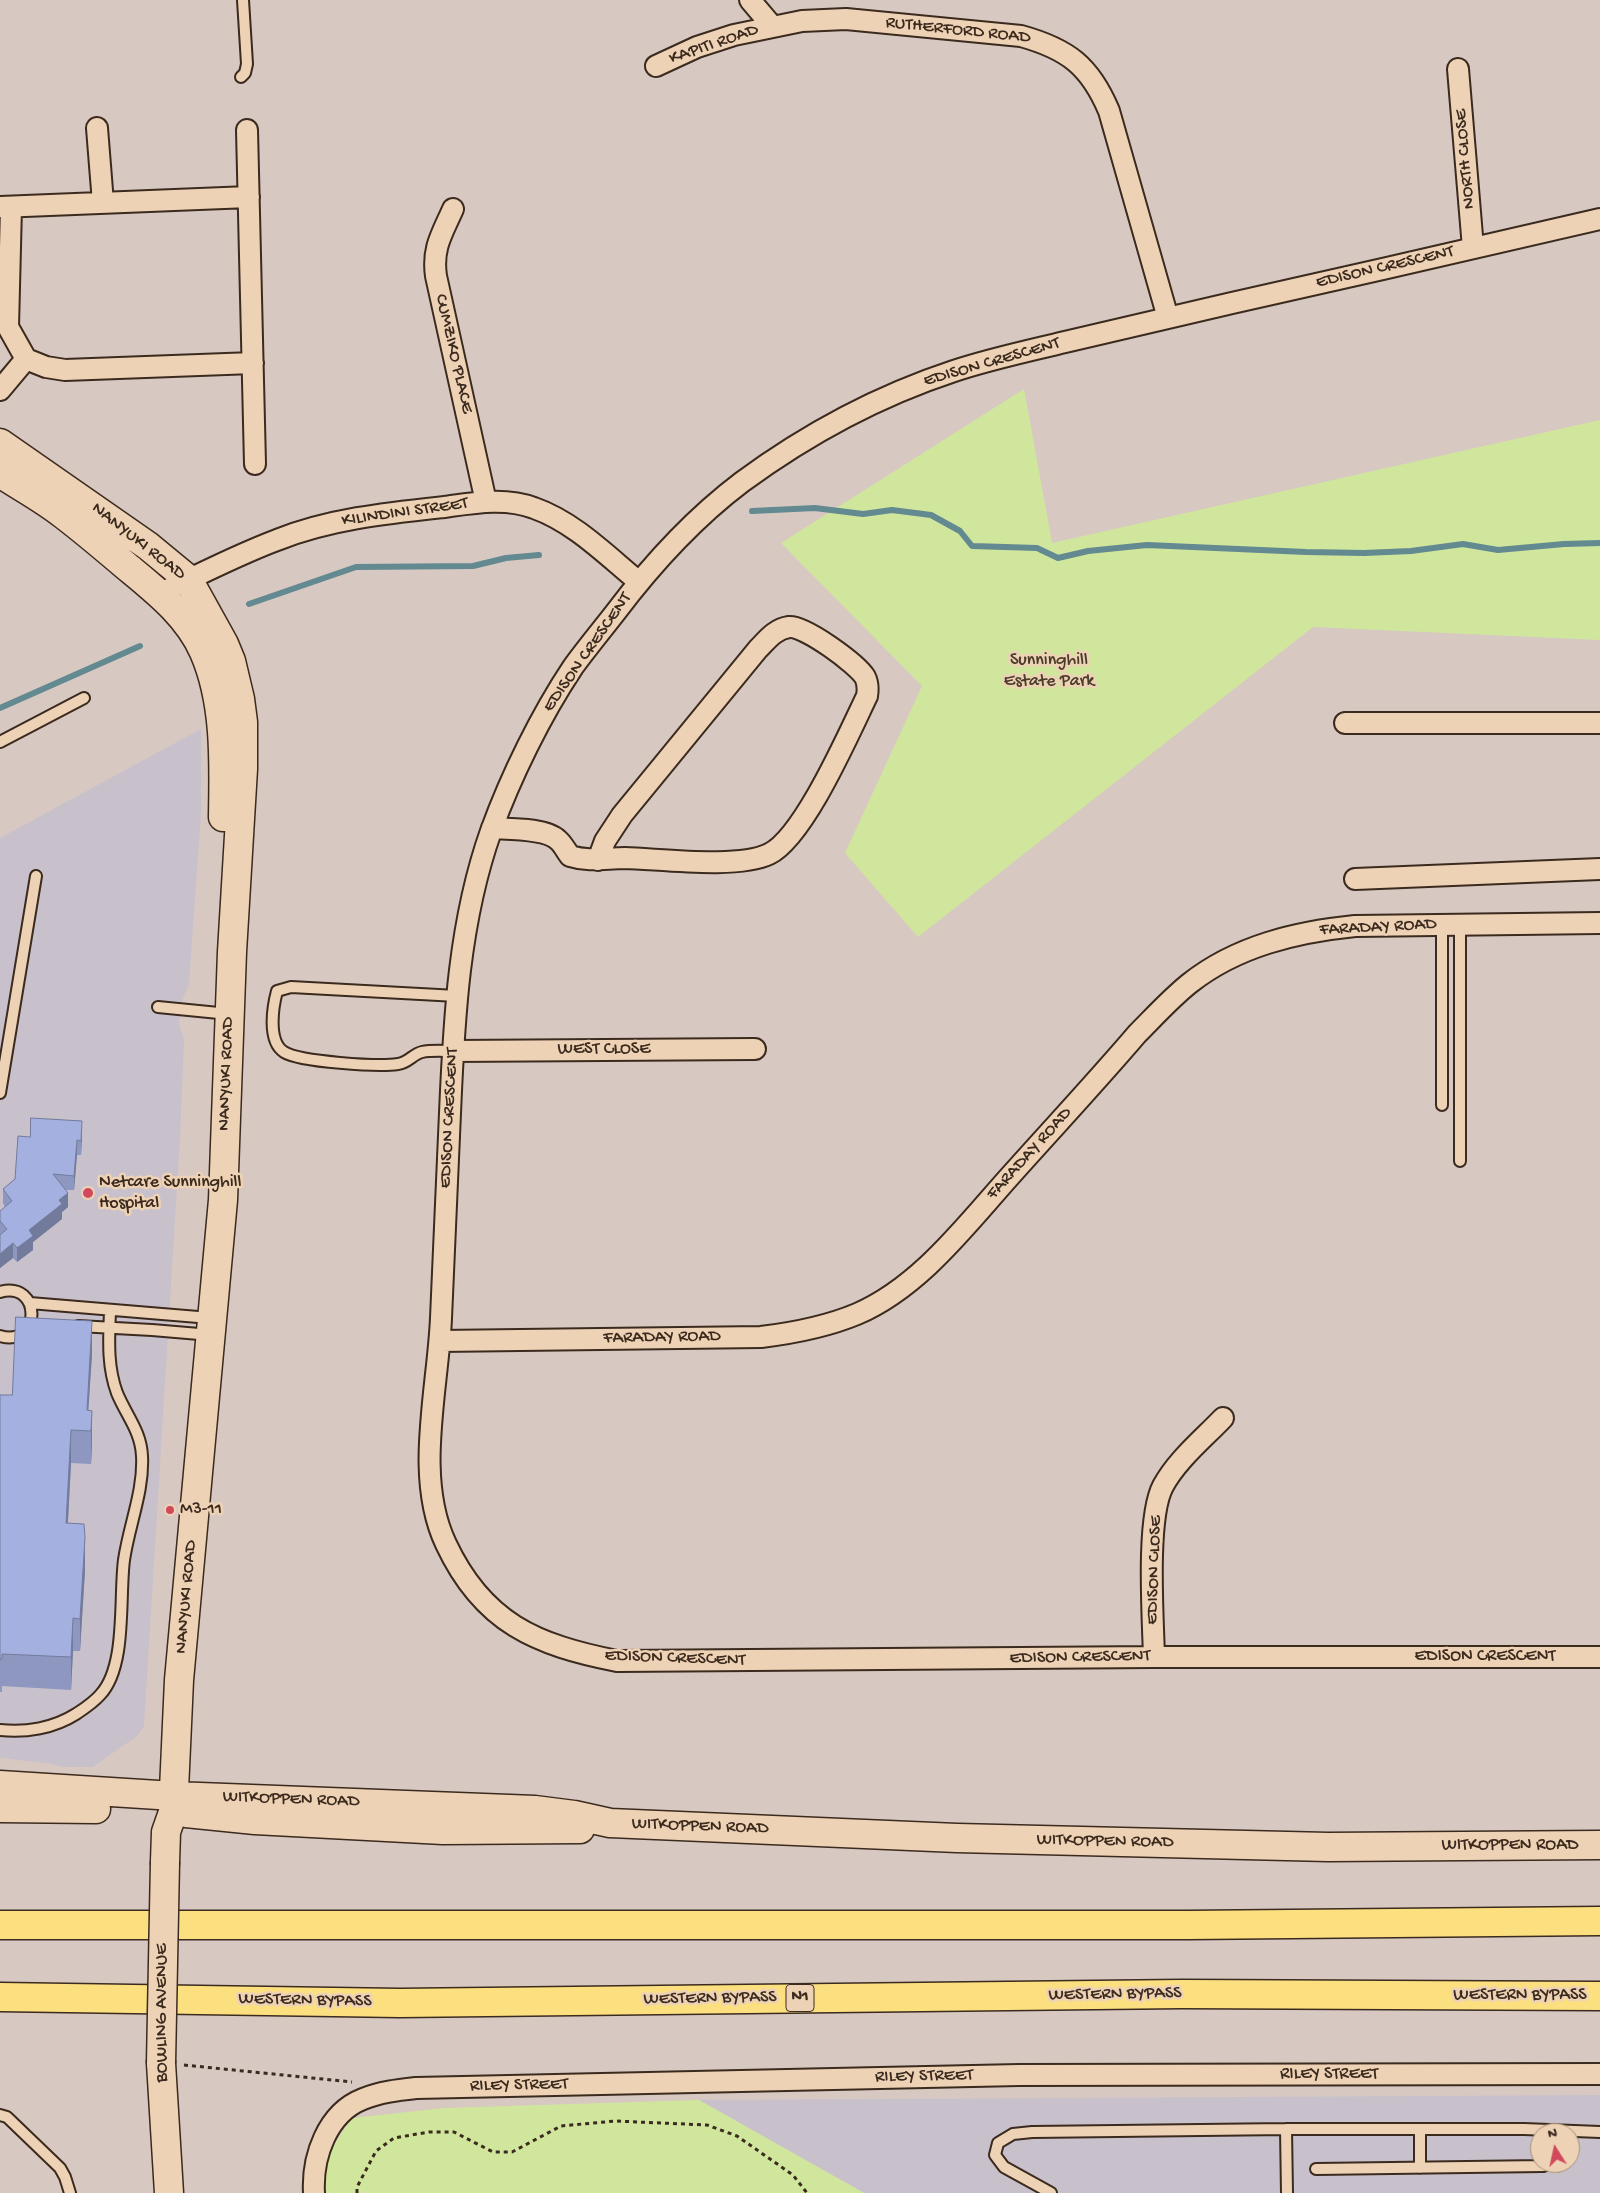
<!DOCTYPE html>
<html>
<head>
<meta charset="utf-8">
<style>
	body { margin:0 }
	#map { position:relative; width:1600px; height:2193px; overflow:hidden; background:#d8c8c2; font-family:"Gochi Hand",sans-serif }
	canvas { display:block }
	.north { position:absolute; left:1530px; top:2123px; width:50px; height:50px; box-sizing:border-box; background:#eed2b5; border:1px solid #a68f79; border-radius:50%; rotate:350deg; font-size:14px; font-weight:700; line-height:20px; text-align:center; color:#3b2a1e }
	.north::after { content:''; display:block; margin:auto; width:18px; height:22px; background:#d1495b; clip-path:polygon(50% 0,100% 100%,50% 72%,0 100%) }
</style>
</head>
<body>
<div id="map">
<canvas width="1600" height="2193"></canvas>
<div class="north">N</div>
</div>
<script>
const context = document.querySelector('canvas').getContext('2d');
context.lineJoin = 'round';
function fill(path, color) { context.fillStyle = color; context.fill(path, 'evenodd'); }
function strokePath(path, color, width, dash) { context.strokeStyle = color; context.lineWidth = width; context.lineCap = dash ? 'butt' : 'round'; context.setLineDash(dash || []); context.stroke(path); }
function label(font, color, halo, rows, align = 'center') {
  context.font = font + ' "Gochi Hand",sans-serif'; context.lineWidth = 5; context.setLineDash([]); context.textBaseline = 'middle'; context.strokeStyle = halo; context.fillStyle = color; for (const [text, x, y, turn = 0] of rows) {
    context.save(); context.translate(x, y); context.rotate((+turn || 0) * Math.PI / 180); context.textAlign = isNaN(turn) ? turn : align; if (halo) context.strokeText(text, 0, 0); context.fillText(text, 0, 0); context.restore();
  }
}
fill(new Path2D(`
	M201 729V812L189 985 183 998 179 1023 184 1040 180 1138 144 1726 137 1736 93 1767H62L53 1764 0 1758V838Z
	M1600 2095V2193H864L699 2100ZM1540 2133H1570V2163H1540Z`), '#c8c1cb');
fill(new Path2D(`
	M1024 389 1052 543 1600 420V640L1313 627 918 937 845 853 922 686 781 543Z
	M699 2100 864 2193H320L315 2171 352 2118 444 2108Z`), '#cfe69c');
strokePath(new Path2D(`
	M752 511 815 508 863 514 892 510 931 515 960 531 972 546 1037 548 1058 558 1088 551 1147 545 1306 552 1364 553 1411 551 1463 544 1498 550 1564 544 1600 543
	M249 604 356 567 473 566 506 558 539 555
	M0 708 140 646`), '#638991', 6);
const service = new Path2D(`
	M241 77 245 73 247 64 243 0
	M0 742 84 698
	M158 1007 229 1014
	M453 1051C443 1051 431 1050 422 1052 413 1054 408 1063 398 1064 379 1067 300 1062 284 1052 267 1041 273 1006 277 991L291 987 457 996
	M0 1093 36 876
	M1442 1105V925
	M1460 1161V925
	M0 1292C42 1280 42 1348 0 1336
	M30 1303 210 1318
	M78 1326 152 1330 211 1335
	M0 1730C26 1733 54 1728 76 1714 85 1708 93 1703 100 1695 127 1667 119 1598 124 1560 129 1525 144 1491 142 1456 141 1431 126 1415 117 1393 107 1366 109 1339 110 1311
	M0 2115 7 2117 60 2168 65 2177 70 2193
	M1286 2129 1287 2193
	M1420 2129V2168
	M1316 2169 1543 2166 1552 2163
	M1051 2193 1004 2167 995 2155 998 2143 1013 2134 1032 2132 1286 2129H1524L1600 2132`);
const minor = new Path2D(`
	M750 0 772 26
	M656 66 697 47 734 35 802 21 846 19 1021 36C1068 49 1090 66 1109 111L1168 318
	M1458 69 1473 248
	M97 128 103 203
	M247 130 255 464
	M0 207 249 197
	M11 207 8 327 26 359 46 367 65 370 253 363
	M453 209C442 234 432 248 436 276L486 502
	M1600 219C1477 247 1355 276 1232 303 1176 316 1120 329 1065 342 1028 351 990 359 954 371 878 396 806 435 742 482 693 519 652 564 615 613 601 631 586 649 573 667 541 715 511 776 491 831 459 921 454 1018 450 1113 447 1181 444 1250 441 1318 438 1390 414 1477 446 1544 483 1623 536 1645 617 1661L1154 1657H1600
	M0 390 26 359
	M159 594C198 575 237 555 277 540 329 519 388 513 444 507 473 503 505 497 534 508 574 522 606 555 639 582
	M1345 723H1600
	M492 828C509 829 546 828 558 840 563 844 566 851 570 856 589 862 606 858 625 858 661 859 738 869 769 854 804 837 849 733 867 696 868 690 868 683 865 677 857 664 804 625 789 627 775 629 767 640 758 649L622 815 605 841 598 860
	M1355 879 1600 869
	M453 1051 755 1049
	M440 1341 761 1337C794 1333 826 1327 857 1314 920 1287 966 1225 1011 1175 1053 1128 1096 1082 1137 1034 1154 1017 1171 998 1190 983 1237 946 1296 932 1355 926L1600 923
	M1154 1657C1153 1618 1146 1518 1163 1486 1177 1460 1203 1439 1223 1418
	M314 2193C312 2157 327 2113 363 2099 380 2092 398 2090 416 2088L1019 2075 1600 2074`);
const secondary = new Path2D(`
	M0 443 148 546 188 579 224 644 231 661 240 699 243 722V769L232 952 223 1200 179 1680 173 1812 166 1832 165 1862
	M0 473C21 487 44 499 64 515 85 531 105 548 125 565 155 590 188 615 204 652 226 702 224 763 223 817
	M0 1785 174 1796 535 1810 574 1815 610 1823 957 1838 1328 1847 1600 1845
	M0 1808 96 1809
	M186 1813 255 1820 443 1830 580 1829
	M161 2063 169 2193`);
const motorway = new Path2D(`
	M0 1925H1188L1600 1921
	M0 1997 400 2003 1182 1994 1600 1996`);
strokePath(service, '#3b2a1e', 14);
strokePath(minor, '#3b2a1e', 24);
strokePath(secondary, '#3b2a1e', 31);
strokePath(motorway, '#3b2a1e', 31);
strokePath(new Path2D(`
	M184 2065 352 2082
	M357 2193V2187L376 2151 394 2138 429 2132H454L493 2152H512L561 2126 615 2121 707 2125 737 2136 793 2175 807 2193`), '#3b2a1e', 3, [4, 4]);
strokePath(service, '#eed2b5', 10);
strokePath(minor, '#eed2b5', 20);
strokePath(secondary, '#eed2b5', 28);
strokePath(motorway, '#fce080', 28);
const secondaryBridge = new Path2D(`
	M161 2063 165 1862`);
strokePath(secondaryBridge, '#3b2a1e', 31, []);
strokePath(secondaryBridge, '#eed2b5', 28);
fill(new Path2D(`
	M82 1136 81 1155H77L74 1190H65L68 1207 62 1212V1219L33 1242V1250L17 1262 13 1258 0 1268V1211L5 1207 3 1203V1189L15 1179 30 1137Z
	M92 1354 88 1410 92 1411V1444L91 1464 71 1463 68 1523 85 1570 80 1651H73L71 1690 2 1686V1692H0V1395H12Z`), '#8d97c0');
fill(new Path2D(`
	M82 1121V1136L81 1155V1141Z
	M77 1140V1155L74 1190V1176Z
	M68 1193V1207L62 1212V1219L33 1242V1250L17 1262V1248L29 1230 59 1200Z
	M13 1243V1258L0 1268V1254Z
	M92 1321V1354L87 1431V1410Z
	M92 1411V1444L91 1464V1431Z
	M71 1430V1463L66 1556V1523Z
	M85 1537V1570L80 1651V1619Z
	M73 1618V1651L71 1690V1657Z`), '#737b9c');
const building = new Path2D(`
	M31 1118 82 1121 81 1141 77 1140 74 1176 53 1174 68 1193 59 1200 62 1204 29 1230 33 1236 17 1248 13 1243 0 1254V1235L7 1229 0 1221V1211L12 1201 3 1189 15 1179 18 1136 30 1137Z
	M16 1317 92 1321 87 1410 92 1411 91 1431 71 1430 66 1523 84 1524 85 1537 80 1619 73 1618 71 1657 2 1654V1659H0V1395H12Z`);
fill(building, '#a4b0df');
strokePath(building, '#737b9c', 1);
for (const [x, y, r, color] of [
	[88,1193,6,"#d1495b"],
	[170,1510,5,"#d1495b"]
]) { const dot = new Path2D(); dot.arc(x, y, r, 0, 2 * Math.PI); context.fillStyle = color; context.fill(dot); strokePath(dot, '#eed2b5', 2); }
for (const [x, y, w] of [
	[800,1998,28]
]) { const box = new Path2D(); box.roundRect(x - w / 2, y - 13.5, w, 27, 4); context.fillStyle = '#eed2b5'; context.fill(box); strokePath(box, '#3b2a1e', 1); }
label('bold 16px', '#3b2a1e', null, [
	["N1",800,1998]
]);
label('18px', '#3b2a1e', '#eed2b5', [
	["RUTHERFORD ROAD",958,31,6],
	["KAPITI ROAD",714,45,-19],
	["NORTH CLOSE",1466,159,-95],
	["EDISON CRESCENT",1385,268,-13],
	["CUMZIKO PLACE",453,354,77],
	["EDISON CRESCENT",992,363,-16],
	["KILINDINI STREET",405,513,-8],
	["NANYUKI ROAD",138,542,38],
	["EDISON CRESCENT",588,653,-55],
	["FARADAY ROAD",1378,928,-3],
	["WEST CLOSE",604,1050],
	["NANYUKI ROAD",227,1074,-88],
	["EDISON CRESCENT",450,1118,-87],
	["FARADAY ROAD",1030,1154,-48],
	["FARADAY ROAD",662,1338,-1],
	["EDISON CLOSE",1155,1570,-88],
	["NANYUKI ROAD",187,1597,-85],
	["EDISON CRESCENT",1485,1657],
	["EDISON CRESCENT",1080,1658,-1],
	["EDISON CRESCENT",675,1659,2],
	["WITKOPPEN ROAD",291,1800,2],
	["WITKOPPEN ROAD",700,1827,2],
	["WITKOPPEN ROAD",1105,1842,1],
	["WITKOPPEN ROAD",1510,1846],
	["WESTERN BYPASS",1115,1995,-1],
	["WESTERN BYPASS",1520,1996],
	["WESTERN BYPASS",710,1999,-1],
	["WESTERN BYPASS",305,2001,1],
	["BOWLING AVENUE",163,2013,-90],
	["RILEY STREET",1329,2075],
	["RILEY STREET",924,2077,-1],
	["RILEY STREET",519,2086,-1]
]);
label('18px', '#4a3d2b', '#eed2b5', [
	["Sunninghill",1049,661],
	["Estate Park",1049,682]
]);
label('18px', '#3b2a1e', '#eed2b5', [
	["Netcare Sunninghill",99,1183],
	["Hospital",99,1204],
	["M3-11",180,1510]
], 'left');
</script>
</body>
</html>
